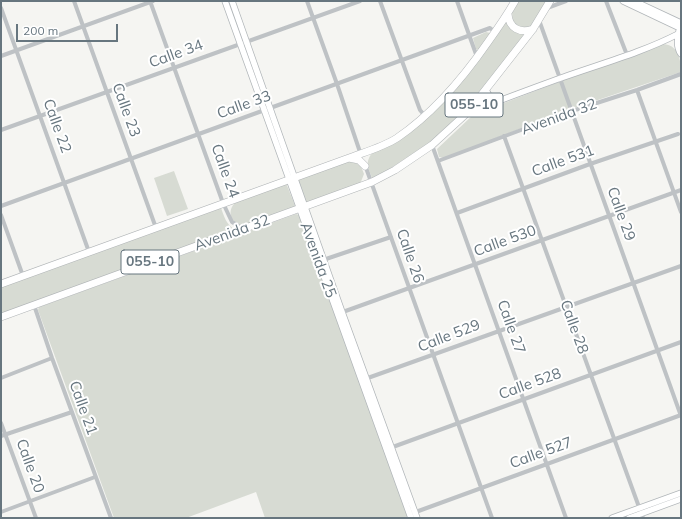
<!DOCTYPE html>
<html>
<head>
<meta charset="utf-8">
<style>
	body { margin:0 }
	#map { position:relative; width:682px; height:519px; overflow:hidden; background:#f5f5f2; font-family:Mulish,sans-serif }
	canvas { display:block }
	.frame { position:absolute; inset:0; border:2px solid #67767f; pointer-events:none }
	.scale { position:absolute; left:16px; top:24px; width:102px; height:18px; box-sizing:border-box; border:2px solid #67767f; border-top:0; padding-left:5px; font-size:12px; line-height:14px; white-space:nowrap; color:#67767f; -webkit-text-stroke:3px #fff; paint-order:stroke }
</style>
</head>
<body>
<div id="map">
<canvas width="682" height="519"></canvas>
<div class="frame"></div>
<div class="scale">200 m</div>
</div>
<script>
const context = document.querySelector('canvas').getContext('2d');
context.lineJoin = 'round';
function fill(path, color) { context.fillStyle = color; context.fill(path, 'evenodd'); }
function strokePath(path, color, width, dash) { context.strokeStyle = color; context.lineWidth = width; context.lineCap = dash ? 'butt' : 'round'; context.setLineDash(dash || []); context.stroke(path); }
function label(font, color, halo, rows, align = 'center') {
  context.font = font + ' Mulish,sans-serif'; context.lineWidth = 4; context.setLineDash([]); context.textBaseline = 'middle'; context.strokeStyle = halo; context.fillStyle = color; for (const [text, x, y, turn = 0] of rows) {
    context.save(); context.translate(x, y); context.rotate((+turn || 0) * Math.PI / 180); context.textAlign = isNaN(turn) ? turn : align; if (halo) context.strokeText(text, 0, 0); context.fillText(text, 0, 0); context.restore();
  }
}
fill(new Path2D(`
	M518 1H548L531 26 527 28H520L513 22 512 12Z
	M506 21C511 30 515 33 526 34L462 114 438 137 373 180C369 169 364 164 372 153L420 125Z
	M486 32 490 33V36L479 50 476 49 473 38Z
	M662 44C678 44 681 59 681 72L574 108 444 158 439 157 437 149 473 115 634 53Z
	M347 161C357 163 361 164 364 174L360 184 306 204 297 179Z
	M174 171 188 209 167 216 154 178Z
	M286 183 296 208 245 226C231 226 225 210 237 201Z
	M221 208C224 216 226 224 234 229L1 315V287Z
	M296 214 299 215 409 518H265L256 492 186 518H114L38 310 39 307Z`), '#d7dbd3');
const secondary = new Path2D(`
	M225 1 411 518
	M232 1 342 312 417 518
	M623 1 680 28
	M634 1 681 23
	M679 31C677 39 676 47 681 54
	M486 90 493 103
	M469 112C499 101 530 89 561 78 600 64 641 53 678 34
	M612 518 681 493
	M629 518 681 499`);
const highway = new Path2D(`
	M508 14C509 28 520 34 533 29
	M349 158 359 160 365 166
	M1 284 349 158C365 152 383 147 397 138 434 113 463 78 488 42 498 28 507 15 515 1
	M1 317 372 182 395 170 432 145 468 112 533 29 550 1`);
strokePath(secondary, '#b1b6b9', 7);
strokePath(highway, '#b1b5b7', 8);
strokePath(new Path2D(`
	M74 1 156 228
	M150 1 223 203 232 222 242 228
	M307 1 337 84 361 155
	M380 1 420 110 425 116
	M457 1 477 57
	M606 1 627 55
	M1 8 89 252
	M547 8 566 1
	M539 20 681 416
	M1 56 153 1
	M637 90 681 212
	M1 130 360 1
	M504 136 643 518
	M432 145 566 518
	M438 161 572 111 637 90 681 74
	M365 165 492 518
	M1 206 490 28 495 32
	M457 213 590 164 678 134
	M1 215 23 276
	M323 260 391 237
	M34 305 52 358 111 518
	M340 313 681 190
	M1 378 52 358
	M365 379 681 266
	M1 423 36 518
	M1 436 72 412
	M390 448 681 342
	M1 512 95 477
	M413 513 681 415`), '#bec2c5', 4);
strokePath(secondary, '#fff', 5.5);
strokePath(highway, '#fff', 7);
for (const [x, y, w] of [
	[474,105,58],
	[150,262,58]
]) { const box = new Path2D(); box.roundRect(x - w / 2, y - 12, w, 24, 3); context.fillStyle = '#fff'; context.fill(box); strokePath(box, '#67767f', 1); }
label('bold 14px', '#67767f', null, [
	["055-10",474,105],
	["055-10",150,262]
]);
label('15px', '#67767f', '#fff', [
	["Calle 34",176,54,-20],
	["Calle 33",244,105,-20],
	["Calle 23",126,110,70],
	["Avenida 32",559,117,-20],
	["Calle 22",57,126,70],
	["Calle 531",563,161,-20],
	["Calle 24",225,171,70],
	["Calle 29",621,214,70],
	["Avenida 32",232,233,-20],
	["Calle 530",505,241,-20],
	["Calle 26",410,256,71],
	["Avenida 25",318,260,70],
	["Calle 27",511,327,70],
	["Calle 28",574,327,70],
	["Calle 529",449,336,-21],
	["Calle 528",530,384,-20],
	["Calle 21",83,408,70],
	["Calle 527",541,453,-20],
	["Calle 20",30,466,70]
]);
</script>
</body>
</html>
